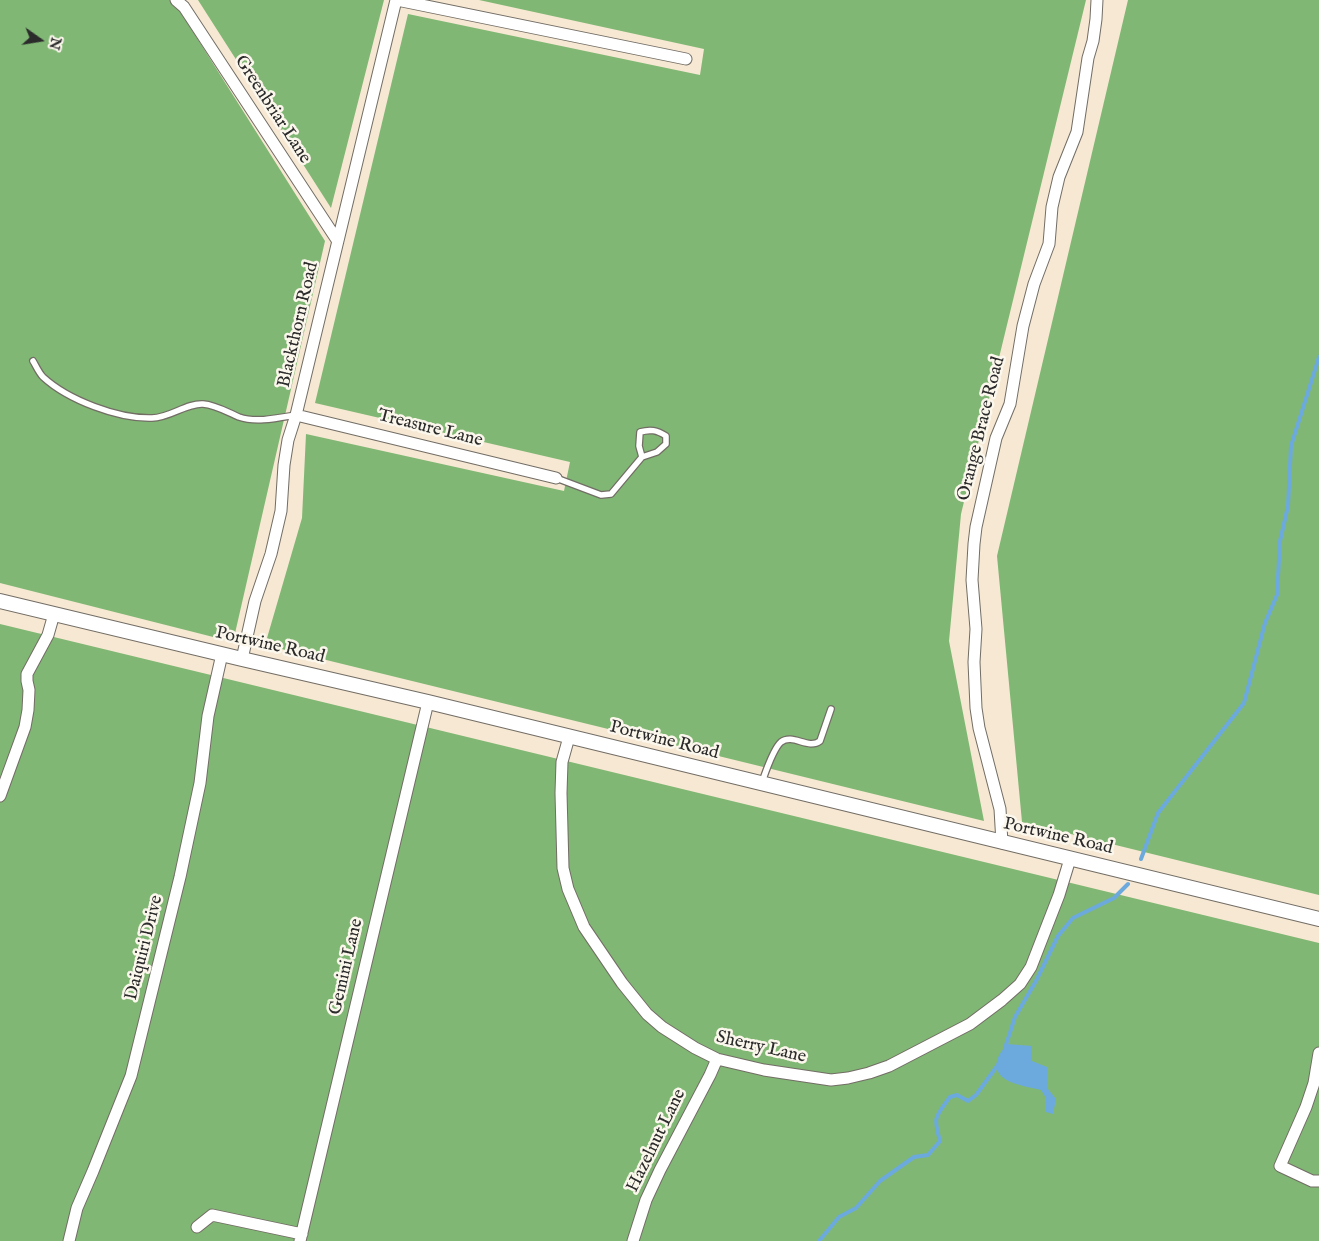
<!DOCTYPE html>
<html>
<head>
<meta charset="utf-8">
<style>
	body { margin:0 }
	#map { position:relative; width:1319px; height:1241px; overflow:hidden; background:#f6e8d2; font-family:"IM FELL English",serif }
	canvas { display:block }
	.north { position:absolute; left:15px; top:15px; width:50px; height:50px; -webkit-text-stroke:4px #fbf7ec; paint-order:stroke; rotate:103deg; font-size:14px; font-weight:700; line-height:20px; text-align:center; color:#2b2b2b }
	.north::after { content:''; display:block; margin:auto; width:18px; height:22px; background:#2b2b2b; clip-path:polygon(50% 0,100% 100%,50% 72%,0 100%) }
</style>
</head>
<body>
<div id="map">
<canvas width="1319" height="1241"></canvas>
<div class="north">N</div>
</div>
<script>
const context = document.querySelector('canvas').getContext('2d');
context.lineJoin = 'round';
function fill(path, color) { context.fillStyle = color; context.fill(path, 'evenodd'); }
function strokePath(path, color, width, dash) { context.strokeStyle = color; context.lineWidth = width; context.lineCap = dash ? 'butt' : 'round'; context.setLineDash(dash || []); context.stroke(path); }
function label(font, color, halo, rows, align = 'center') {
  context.font = font + ' "IM FELL English",serif'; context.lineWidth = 5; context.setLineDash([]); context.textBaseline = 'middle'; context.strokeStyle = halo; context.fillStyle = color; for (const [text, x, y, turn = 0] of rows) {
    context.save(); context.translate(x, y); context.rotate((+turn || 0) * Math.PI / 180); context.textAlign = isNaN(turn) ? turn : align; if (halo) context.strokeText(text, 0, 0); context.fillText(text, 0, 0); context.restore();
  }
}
fill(new Path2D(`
	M0 0H173L325 241 233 642 0 583Z
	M198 0H384L331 208Z
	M479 0H1086L961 514 949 641 984 821 265 645 302 518 306 434 564 491 570 462 315 403 408 14 700 75 704 49Z
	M1128 0H1319V895L1022 822 997 556Z
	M0 624 1319 943V1241H0Z`), '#80b774');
fill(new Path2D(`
	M1007 1044 1032 1046V1061L1047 1067 1048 1089 1056 1099 1053 1114 1046 1112V1098L1041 1090C1026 1086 992 1083 997 1061 998 1055 1004 1048 1007 1044Z`), '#6caade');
strokePath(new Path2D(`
	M1141 859 1158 813 1244 703 1265 623 1277 595 1280 541 1288 506 1291 446 1319 357
	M1005 1048 1015 1017 1036 981 1058 936 1073 918 1114 898 1128 884
	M819 1241 839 1217 856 1208 880 1181 914 1157 928 1155 940 1141C933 1117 935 1117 950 1097L957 1095 968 1101 976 1095 1000 1062`), '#6caade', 4);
const service = new Path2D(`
	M33 361C36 366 39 373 43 377 68 400 118 419 152 418 170 418 186 403 203 404 216 405 227 412 239 417 256 423 278 418 296 415
	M556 478 601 495 611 494 642 457 657 452 666 444V436C657 430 650 429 640 432L639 446 642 457
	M762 782C766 771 773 749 781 742 793 733 808 750 820 741L831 709`);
const minor = new Path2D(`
	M176 0 184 7 337 240
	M397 0 686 59
	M296 415 556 478
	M242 659 255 601 271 554 281 511 284 465 288 440 296 415 396 0
	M569 737 562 762 561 793 563 868 568 889 584 927 622 983 647 1014 662 1027 695 1048 717 1059 764 1070 831 1080 848 1078 869 1073 889 1066 970 1024 1002 1000 1020 984 1031 967 1059 895 1070 859
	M0 796 25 727 28 710 29 690 27 681V674L48 635 54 614
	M1002 843 1000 809 979 728 976 708 974 662 976 629 972 580 974 544 976 527 996 438 1010 404 1023 326 1034 284 1049 244 1052 207 1059 177 1077 132 1088 58 1093 41 1096 19 1097 0
	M1319 1053 1314 1083 1306 1107 1280 1166 1312 1181H1319
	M197 1227 212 1215 302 1234
	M69 1241 77 1208 93 1171 131 1076 180 877 200 783 208 716 222 654
	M300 1241 428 702
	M633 1241 646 1200 660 1170 710 1075 717 1059`);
const tertiary = new Path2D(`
	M0 601 242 659 428 702 1319 919`);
strokePath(service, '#726d65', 8);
strokePath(minor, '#726d65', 13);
strokePath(tertiary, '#726d65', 16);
strokePath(service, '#fff', 5.5);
strokePath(minor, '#fff', 11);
strokePath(tertiary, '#fff', 14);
label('18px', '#2b2b2b', '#fbf7ec', [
	["Greenbriar Lane",272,110,57],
	["Blackthorn Road",299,325,-77],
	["Treasure Lane",430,429,14],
	["Orange Brace Road",982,429,-76],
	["Portwine Road",270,646,13],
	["Portwine Road",664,741,14],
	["Portwine Road",1058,837,13],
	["Daiquiri Drive",145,948,-76],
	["Gemini Lane",347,967,-77],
	["Sherry Lane",761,1048,13],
	["Hazelnut Lane",657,1141,-64]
]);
</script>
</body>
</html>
